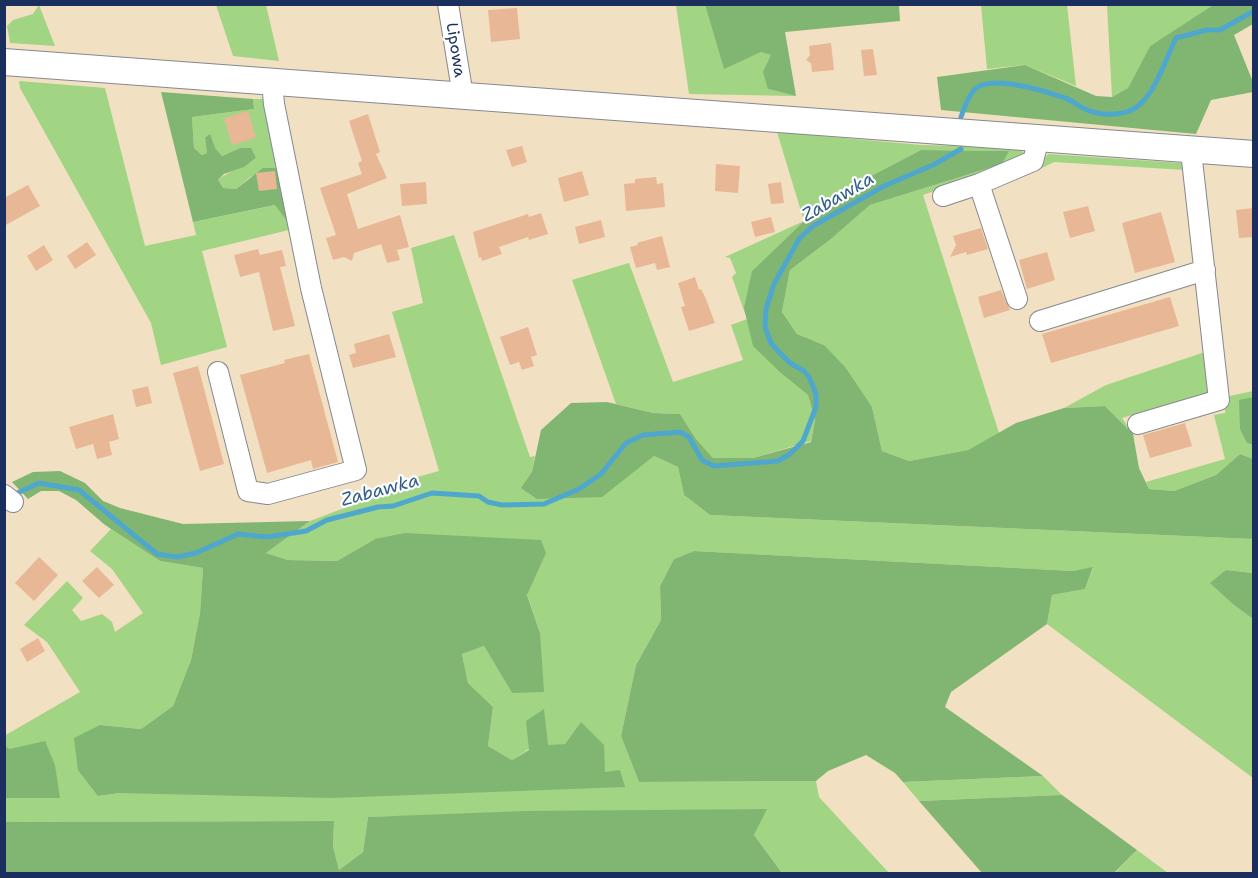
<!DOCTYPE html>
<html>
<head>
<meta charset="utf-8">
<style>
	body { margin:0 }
	#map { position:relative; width:1258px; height:878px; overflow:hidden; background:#f2e0c2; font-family:"Shantell Sans",sans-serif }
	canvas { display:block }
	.frame { position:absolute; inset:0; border:6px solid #1b2f5e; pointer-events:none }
</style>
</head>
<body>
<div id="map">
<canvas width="1258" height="878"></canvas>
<div class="frame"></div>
</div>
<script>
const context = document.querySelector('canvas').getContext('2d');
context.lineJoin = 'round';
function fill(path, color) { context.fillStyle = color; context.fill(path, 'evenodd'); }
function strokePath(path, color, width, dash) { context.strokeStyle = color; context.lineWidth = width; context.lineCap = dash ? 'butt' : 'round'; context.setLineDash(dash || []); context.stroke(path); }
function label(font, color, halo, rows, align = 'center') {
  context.font = font + ' "Shantell Sans",sans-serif'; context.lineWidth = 4.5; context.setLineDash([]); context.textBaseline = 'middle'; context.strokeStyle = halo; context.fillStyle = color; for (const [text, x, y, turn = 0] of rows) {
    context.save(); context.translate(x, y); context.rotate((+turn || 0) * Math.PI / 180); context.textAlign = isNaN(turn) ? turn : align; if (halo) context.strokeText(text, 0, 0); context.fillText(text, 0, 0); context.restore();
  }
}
fill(new Path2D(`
	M39 5 55 46 10 43 7 26 13 20 33 14Z
	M216 5H266L279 61 233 56Z
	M676 5H705L724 68 761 52 772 55 768 89 796 96 689 94Z
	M981 5H1067L1076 86 1025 65 987 69Z
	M1107 5H1215L1150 46 1128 88 1112 97Z
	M19 81 105 88 145 246 196 235 193 222 276 205 293 229 202 251 227 347 161 365 151 323 20 88Z
	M253 99H266L280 168 250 177 236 189 222 188 218 180C229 170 244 169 256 158L240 148 222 156 205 138 207 153 202 155 194 148 192 117 254 109Z
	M777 132 921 145 1018 147 1025 154 1021 160 923 195 999 433 968 450 909 461 882 451 872 407 824 345 797 334 782 312 790 270 831 239 870 205 1002 164 1008 151 921 150 871 176 804 221 752 271 782 374 808 395 815 420 811 441 753 458H713L696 439 680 414 653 413 616 404 572 280 629 263 673 382 743 360 731 325 747 319 732 277 736 273 730 258 725 257 804 221Z
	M1048 154 1181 163 1185 170 1054 162 1036 171 1035 169 1044 163 1045 157Z
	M454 235 530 457 535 456 532 472 631 473 654 456 678 467 684 495 710 515 1253 539V573L1226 570 1234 605 1253 619V778L1047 624 1052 595 1085 589 1093 568 1073 571 694 551 674 559 660 586 661 620 636 665 621 736 639 782 816 781 819 797 889 873H782L754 835 766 809 368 817 363 852 339 870 333 846 334 821 5 822V798L60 797 10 749 5 746 4 736 80 692 47 642 24 625 67 581 83 598 72 610 81 621 102 614 112 622 115 632 143 613 112 569 90 551 111 529 160 561 203 568 200 613 191 660 173 706 141 729 100 725 98 796 120 793 605 772 581 723 565 744 529 749 512 760 488 746 493 707 468 683 462 654 484 646 512 693 540 633 527 594 545 553 375 539 337 561 288 560 266 553 310 521 368 499 366 491 439 471 392 312 423 303 411 248Z
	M1205 352 1209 392 1122 418 1133 434 1105 406 1064 408 1106 385Z
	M1253 391V397L1239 401 1247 443 1253 445V459L1240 454 1216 475 1174 491 1149 489 1146 482 1225 459 1214 415 1225 413V397Z
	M1043 776 1062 795 919 801 903 782Z
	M1137 850 1168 873 1114 874Z`), '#a1d483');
fill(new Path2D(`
	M1215 4 1253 5V24L1234 35 1253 82V92L1211 100 1196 134 941 110 937 77 1025 65 1096 96 1112 97 1128 88 1150 46Z
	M705 5H899L900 21 785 32 796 96 768 89 763 72 771 55 761 52 724 69Z
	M161 92 253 99 254 109 192 117 194 148 202 155 207 153 205 138 210 134 215 148 222 156 240 148H251L256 158 244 167 224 174 218 180 223 188 236 189 263 168H280L293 229 275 205 193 222Z
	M921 150 1009 151 1002 164 870 205 831 239 790 270 782 312 797 334 824 345 845 367 872 407 882 451 909 461 968 450 1016 423 1064 408 1105 406 1133 434 1139 468 1149 489 1174 491 1216 475 1240 454 1253 459V539L710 515 684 495 678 467 654 456 602 497 537 499 521 488 532 472 541 430 571 403 607 402 653 413 680 414 696 439 713 458H753L811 442 815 420 808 395 782 374 753 346 744 308 752 271 804 221 871 176Z
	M1253 397H1254L1253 445 1247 443 1240 429 1239 400Z
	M60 471 85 483 103 501 120 508 183 524 310 521 266 553 288 560 337 561 375 539 405 533 541 540 546 553 527 595 540 633 544 692 512 693 484 646 462 654 468 683 493 707 488 746 512 760 529 750 526 721 544 709 548 745 565 744 581 722 604 745 605 772 620 770 625 787 332 798 120 793 98 796 78 770 74 738 100 725 141 729 173 706 191 660 200 613 203 568 160 561 105 525 76 500 59 491H41L28 499 12 482 33 472Z
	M694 551 1073 571 1093 567 1085 589 1052 595 1047 624 951 692 945 707 1043 776 903 782 895 773 866 755 828 771 816 781 639 782 621 736 636 665 661 620 660 586 674 559Z
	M1226 570 1253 573V619L1234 605 1210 583Z
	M45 741 55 765 60 798H5V746L10 749Z
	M1062 795 1137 850 1114 873H982L919 801Z
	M767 809 754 835 782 873H5V822L334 821 333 846 339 870 363 852 368 817 526 811Z`), '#80b671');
strokePath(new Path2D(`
	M961 117C964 108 968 96 975 89 991 74 1045 91 1065 98 1072 100 1078 106 1085 109 1100 116 1125 117 1138 106 1156 92 1166 58 1176 38L1207 30H1220L1254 11
	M11 496 39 483 79 490 157 554 177 557 196 553 238 534 267 537 306 531 327 520 378 507 393 506 432 493 479 496 488 502 502 505 544 504 579 489 601 474 626 443 643 435 680 432 689 437 702 460 714 466 778 461 790 454 803 441 816 407V394L809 377 804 371 790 363 778 351 771 343 765 327 766 309 774 284 799 239 813 226 884 186 933 165 961 149`), '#50a7cd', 5);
fill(new Path2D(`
	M517 8 520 39 491 42 488 10Z
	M831 43 834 70 812 72 811 63 806 60 810 55 809 46Z
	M873 49 877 75 864 76 861 50Z
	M248 111 256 138 232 145 224 118Z
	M368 114 380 152 376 154 387 178 347 194 358 229 400 215 409 247 397 250 400 260 387 263 381 244 354 253 352 261 344 257 333 260 326 238 336 235 320 188 362 174 358 163 362 161 349 121Z
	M522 146 527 162 512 167 506 150Z
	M716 164 740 166 738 193 715 191Z
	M275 171 277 189 259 191 256 173Z
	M582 171 589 195 564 202 558 178Z
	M656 177 657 184 663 183 665 207 626 211 624 184 635 183V179Z
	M426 182 427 204 402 206 400 184Z
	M781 182 784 203 771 204 768 184Z
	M28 185 40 206 4 226V198Z
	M1088 206 1095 231 1070 238 1063 212Z
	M1254 208V237L1239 238 1236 210Z
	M1161 212 1175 262 1135 273 1122 223Z
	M541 213 548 234 529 240 528 237 499 247 502 254 482 261 481 257 479 258 473 232 528 214 529 217Z
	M771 217 775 232 755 237 751 222Z
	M601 220 605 237 579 244 575 227Z
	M981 228 988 249 967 255 966 252 950 257 956 245 953 236Z
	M662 236 670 267 657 270 655 263 636 268 630 247 638 245 637 243Z
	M87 242 96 255 75 269 67 256Z
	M44 245 53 260 36 271 27 256Z
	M258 249 260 255 282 250 286 266 280 267 295 326 273 331 259 272 240 277 234 255Z
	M1047 252 1055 280 1027 289 1019 260Z
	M695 277 699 290 701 289 706 299 715 323 689 331 681 307 685 306 678 283Z
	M1001 290 1010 310 984 318 978 297Z
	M1170 297 1179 326 1051 363 1042 334Z
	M528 327 537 355 531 357 534 366 522 370 519 362 510 365 500 337Z
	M389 334 396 357 353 368 349 355 356 353 354 344Z
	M309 354 338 462 313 469 311 460 267 473 240 375 285 363 284 360Z
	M198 366 224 464 200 471 173 373Z
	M148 386 152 403 136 407 132 390Z
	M113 414 119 439 109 442 112 455 97 459 93 444 76 449 69 427Z
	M1185 423 1192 446 1150 458 1143 435Z
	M39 557 58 575 34 601 15 583Z
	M97 567 114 585 99 598 82 581Z
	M38 638 45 651 27 662 20 649Z`), '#e8b796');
const minor = new Path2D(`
	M448 4 463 96
	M943 196 979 184
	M1017 299 979 184 1033 161 1039 138
	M1040 321 1205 270
	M218 372 248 491 268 494 356 470 311 288 274 104 272 82
	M1138 424 1219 400 1192 160 1193 149
	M4 495 13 502`);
const major = new Path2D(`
	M4 62 1254 154`);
strokePath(minor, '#868890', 22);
strokePath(major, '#868890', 28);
strokePath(minor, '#fff', 20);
strokePath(major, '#fff', 26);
label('16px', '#1b2f5e', '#fff', [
	["Lipowa",455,50,81]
]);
label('italic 18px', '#305f8a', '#fff', [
	["Zabawka",838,198,-30],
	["Zabawka",380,491,-15]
]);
</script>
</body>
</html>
